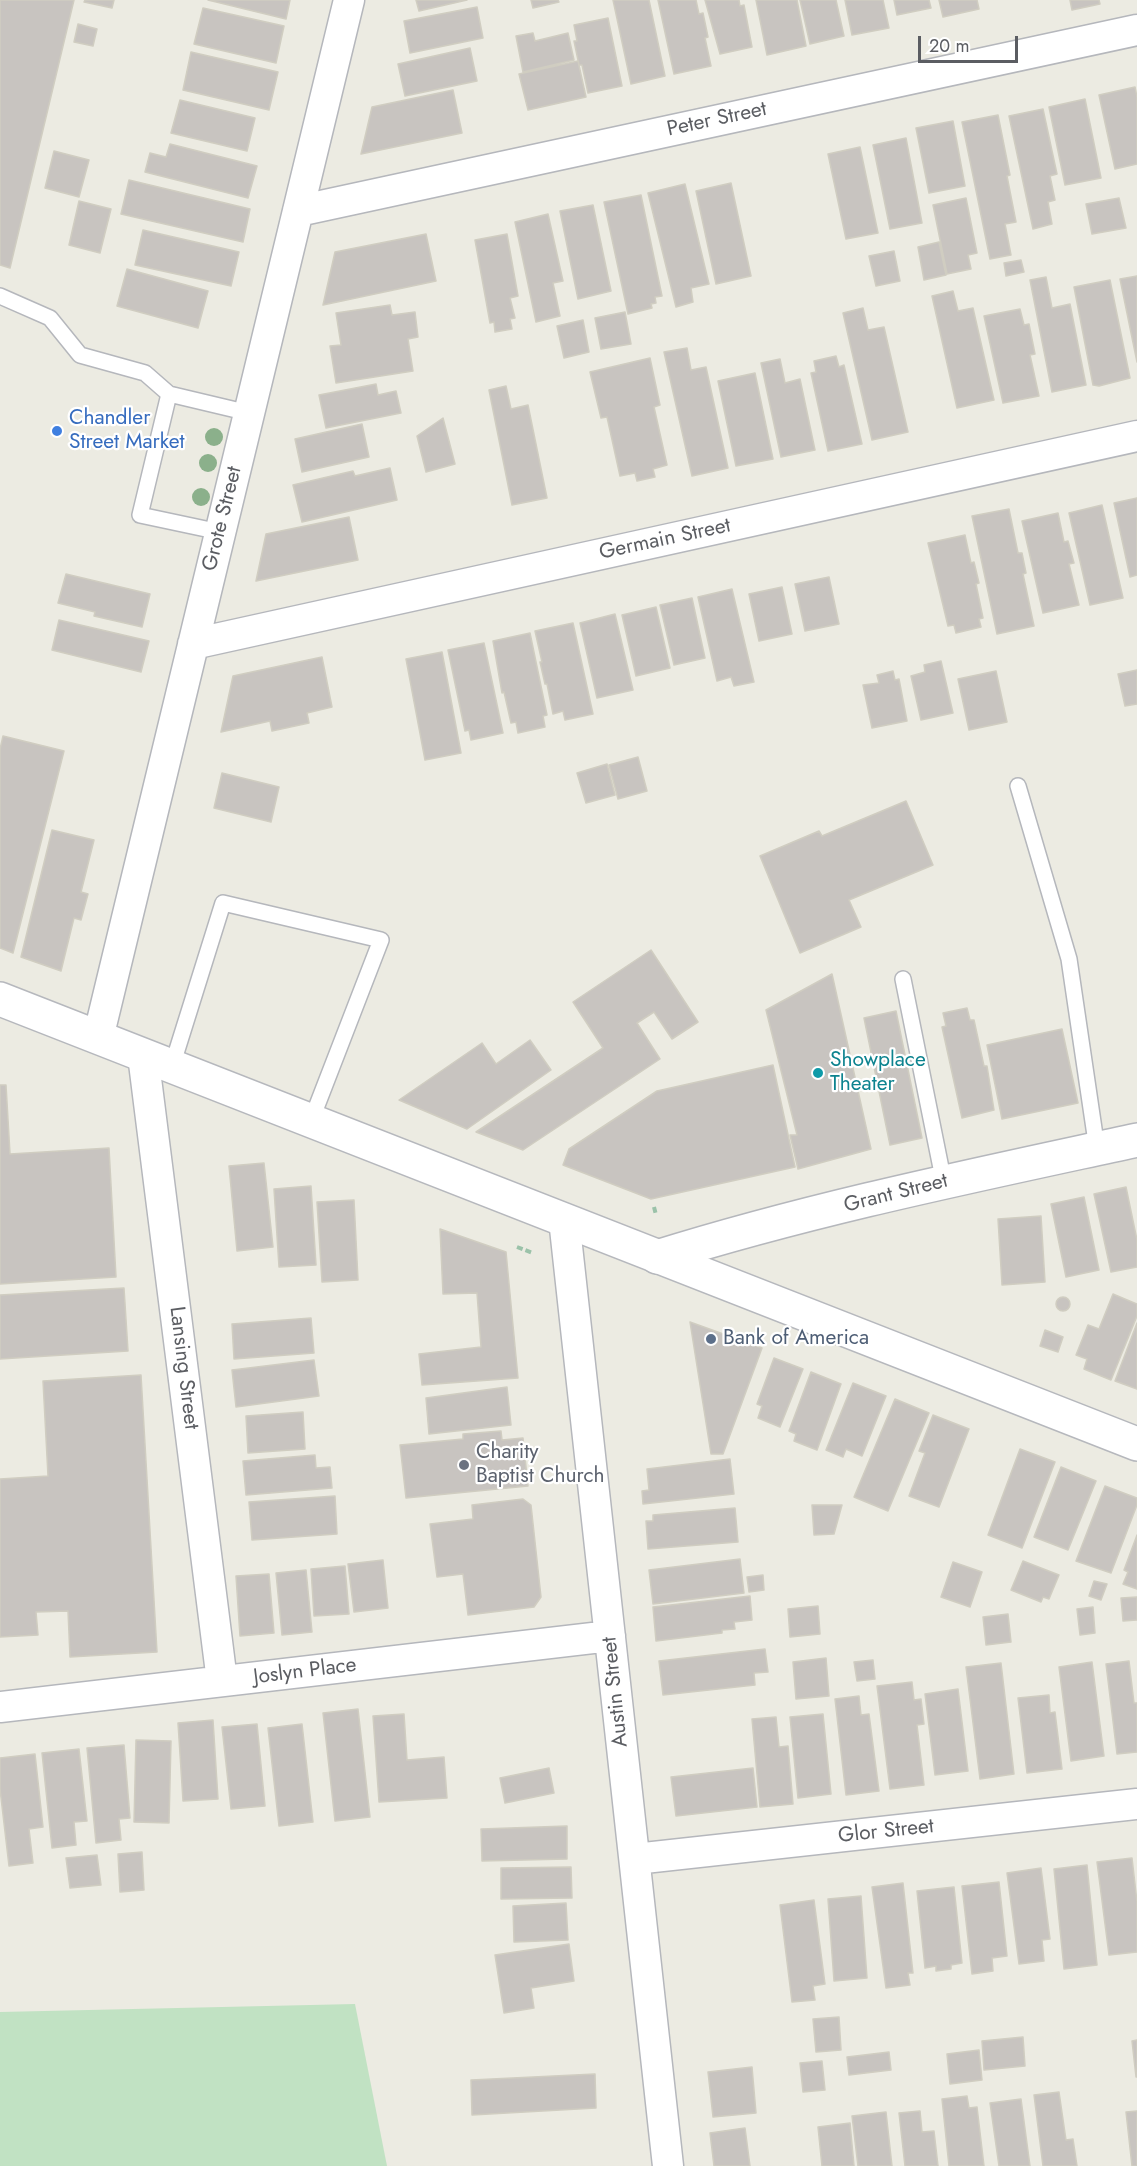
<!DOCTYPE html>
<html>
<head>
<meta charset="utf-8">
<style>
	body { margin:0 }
	#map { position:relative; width:1137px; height:2166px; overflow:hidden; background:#ecebe2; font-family:Jost,sans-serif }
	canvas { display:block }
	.scale { position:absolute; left:918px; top:36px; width:100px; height:27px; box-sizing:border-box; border:3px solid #5b5d62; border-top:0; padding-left:8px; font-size:18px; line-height:21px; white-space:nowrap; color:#5b5d62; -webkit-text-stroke:4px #fff; paint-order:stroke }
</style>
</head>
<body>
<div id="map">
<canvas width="1137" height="2166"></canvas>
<div class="scale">20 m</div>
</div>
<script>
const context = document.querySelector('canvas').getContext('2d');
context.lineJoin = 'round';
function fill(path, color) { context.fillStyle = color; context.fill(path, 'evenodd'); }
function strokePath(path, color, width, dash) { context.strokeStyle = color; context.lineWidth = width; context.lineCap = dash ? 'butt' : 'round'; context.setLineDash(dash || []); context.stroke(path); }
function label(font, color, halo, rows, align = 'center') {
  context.font = font + ' Jost,sans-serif'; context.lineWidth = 4.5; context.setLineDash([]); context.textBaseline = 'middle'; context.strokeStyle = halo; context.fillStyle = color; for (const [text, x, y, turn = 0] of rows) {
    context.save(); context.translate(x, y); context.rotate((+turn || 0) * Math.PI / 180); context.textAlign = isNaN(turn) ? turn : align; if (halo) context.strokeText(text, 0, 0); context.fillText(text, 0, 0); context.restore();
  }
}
fill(new Path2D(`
	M355 2004 387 2166H0V2012Z`), '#c1e2c3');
const building = new Path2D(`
	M0 0H74L10 268 0 265Z
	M85 0H114L112 8 84 2Z
	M208 0H290L286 19Z
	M416 0H467L419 11Z
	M531 0H558L559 2 533 8Z
	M613 0H649L665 76 631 84Z
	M658 0H696L699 14 703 13 708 37 705 38 711 66 674 74Z
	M705 0H739L740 6 744 5 752 47 720 54Z
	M756 0H797L806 46 767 55Z
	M800 0H836L844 36 810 44Z
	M845 0H883L889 28 852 35Z
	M894 0H929L931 8 897 15Z
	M939 0H977L979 9 943 17Z
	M1070 0H1099L1100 4 1072 10Z
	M477 7 483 38 410 53 404 21Z
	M203 8 284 26 276 63 194 44Z
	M608 18 622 86 588 93 582 65H579L574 41H577L574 25Z
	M78 24 97 29 93 46 74 42Z
	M533 33 535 41 568 33 574 60 523 72 516 36Z
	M470 48 477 81 405 96 398 64Z
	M191 52 278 72 269 110 183 90Z
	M578 61 586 97 528 110 519 74Z
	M1135 87 1137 97V164L1115 169 1099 95Z
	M453 90 462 133 361 154 372 107Z
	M1085 99 1101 178 1065 185 1049 107Z
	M180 100 255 118 247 151 171 133Z
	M1043 109 1057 174 1050 176 1055 200 1048 202 1052 224 1033 229 1009 116Z
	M998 115 1010 175 1007 176 1016 222 1005 224 1011 255 990 259 962 122Z
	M953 121 965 186 929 193 916 128Z
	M906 138 922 223 890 229 873 145Z
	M170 144 257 166 248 198 145 172 150 153 166 157Z
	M860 147 878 233 846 239 828 154Z
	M54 151 89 160 79 197 45 188Z
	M129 180 250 209 243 242 121 214Z
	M731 183 751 276 716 284 696 191Z
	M685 184 709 284 691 288 693 302 676 307 648 193Z
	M641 195 662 296 655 297 656 303 651 304 652 308 628 314 604 202Z
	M966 198 977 253 968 255 971 269 947 274 933 205Z
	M1119 198 1126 228 1092 234 1086 204Z
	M79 201 111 209 100 253 69 245Z
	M593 205 611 291 578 299 560 211Z
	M548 214 563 281 553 283 560 316 536 322 515 222Z
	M143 230 239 252 231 286 135 265Z
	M426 234 436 281 323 305 335 252Z
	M507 234 518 296 510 298 515 318 510 319 512 329 495 332 494 322 490 323 475 240Z
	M939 242 946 275 924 280 918 247Z
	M894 251 900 281 876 286 869 256Z
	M1021 260 1024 272 1006 276 1004 263Z
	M127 269 208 291 198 328 117 306Z
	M1137 276V362L1120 279Z
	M1046 277 1052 308 1070 304 1086 385 1052 392 1030 280Z
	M1110 280 1130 378 1099 386 1093 385 1074 287Z
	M953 291 958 311 973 308 994 400 957 408 932 296Z
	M390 305 392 315 415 312 418 337 408 339 413 371 336 383 330 346 341 345 336 313Z
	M863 308 868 330 884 327 908 432 872 440 843 313Z
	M1020 309 1024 325 1029 324 1035 354 1030 355 1039 396 1003 403 984 316Z
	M625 312 631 344 601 349 595 318Z
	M583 320 589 352 564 358 557 326Z
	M687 348 691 370 706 367 728 468 692 476 664 352Z
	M836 356 839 367 844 365 862 444 828 451 811 373 816 372 814 361Z
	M650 358 660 405 654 407 667 465 653 469 655 477 637 481 635 473 620 476 607 417 601 418 590 372Z
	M780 359 785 383 800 379 815 450 781 457 761 363Z
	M755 373 773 459 736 466 718 381Z
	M376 384 378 395 396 391 401 413 326 428 319 395Z
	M506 386 511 409 528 405 547 498 512 505 489 390Z
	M443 418 455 464 426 472 417 436Z
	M362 424 369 457 302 472 295 439Z
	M390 468 397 500 302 522 293 485 353 471 355 476Z
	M1137 498V575L1130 577 1114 503Z
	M1102 505 1123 598 1090 605 1069 513Z
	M1009 509 1018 553H1022L1026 573 1023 574 1034 626 997 634 972 516Z
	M1058 513 1064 542 1068 541 1074 563 1069 564 1079 605 1043 613 1022 521Z
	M349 517 358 560 256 581 266 534Z
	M965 535 971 563 974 562 979 583 976 584 983 618 979 619 981 627 956 633 954 625 948 626 928 543Z
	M66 574 150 594 142 627 94 616 95 612 58 603Z
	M829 577 839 624 805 631 795 584Z
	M782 587 792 634 759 641 749 594Z
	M732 589 754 682 734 686 731 677 717 681 698 597Z
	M692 598 705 658 674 665 660 605Z
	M656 607 670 668 636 676 622 615Z
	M615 614 633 690 597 698 580 623Z
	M59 620 149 641 141 672 52 650Z
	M573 623 593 714 565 720 563 711 553 714 547 684H545L540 662H542L535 631Z
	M530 633 547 715 543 716 545 727 518 733 516 722 511 723 504 692 502 693 493 641Z
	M484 643 503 733 471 740 469 730 465 731 448 650Z
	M442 652 461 753 425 760 406 659Z
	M322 657 332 707 307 713 309 723 272 731 270 721 221 732 233 676Z
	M941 661 953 713 921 720 911 676 925 672 924 665Z
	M1137 670V704L1125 706 1118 674Z
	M893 671 895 680 899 679 907 721 872 728 863 685 879 683 877 675Z
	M996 671 1007 722 969 730 958 679Z
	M3 736 64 751 13 953 0 948V749Z
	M638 757 647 791 618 799 609 765Z
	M607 764 615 795 586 803 577 773Z
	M222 773 279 787 271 822 214 808Z
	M906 801 933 865 849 900 861 927 800 953 760 856 819 831 822 836Z
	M52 830 94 840 81 892 88 894 81 920 74 918 61 971 21 957Z
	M651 950 698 1022 672 1039 654 1012 637 1023 660 1059 523 1150 476 1132 603 1048 573 1002Z
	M832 974 871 1149 798 1169 790 1135H797L766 1010Z
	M967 1008 970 1020H974L984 1066H987L994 1110 962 1118 942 1027 946 1026 943 1013Z
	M896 1011 922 1138 890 1145 864 1018Z
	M1062 1029 1078 1103 1002 1119 987 1045Z
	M530 1040 551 1070 467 1129 399 1100 482 1043 496 1064Z
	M773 1065 795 1167 651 1199 563 1165 569 1149 657 1091Z
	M0 1085H6L10 1154 109 1148 116 1277 0 1284Z
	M264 1163 273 1247 237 1251 229 1166Z
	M311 1186 316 1265 279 1267 274 1189Z
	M1126 1187 1137 1240V1267L1111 1272 1094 1194Z
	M1084 1197 1099 1270 1066 1277 1051 1204Z
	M354 1200 358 1280 322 1282 317 1202Z
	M1041 1216 1045 1282 1002 1285 998 1219Z
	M440 1229 506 1252 518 1378 422 1385 419 1354 481 1347 477 1293 443 1294Z
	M124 1288 128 1351 0 1359V1295Z
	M1113 1294 1137 1304V1316L1111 1380 1084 1369 1087 1359 1076 1355 1088 1325 1099 1329Z
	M1056 1304a7 7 0 1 1 14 0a7 7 0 1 1-14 0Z
	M311 1318 314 1353 234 1359 232 1324Z
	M690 1322 762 1348 723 1454H711Z
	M1137 1323V1389L1115 1381Z
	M1045 1330 1063 1337 1058 1352 1040 1346Z
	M774 1358 803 1369 780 1427 758 1418 762 1406 757 1404Z
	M314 1360 319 1396 236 1407 232 1370Z
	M811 1372 841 1384 817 1450 794 1441 796 1434 789 1431Z
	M141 1375 157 1652 70 1657 68 1611 36 1612 38 1635 0 1637V1479L48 1476 43 1381Z
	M853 1383 886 1396 862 1456 846 1449 843 1457 826 1450Z
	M507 1387 511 1425 429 1434 426 1398Z
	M895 1399 929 1413 888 1511 854 1497Z
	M303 1412 305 1449 248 1453 246 1416Z
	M933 1415 969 1429 939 1507 909 1496 925 1453 919 1451Z
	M501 1431 502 1440 523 1438 528 1486 406 1498 400 1445 463 1439V1434Z
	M1020 1449 1055 1462 1022 1548 988 1535Z
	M315 1455 316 1468 330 1467 332 1488 246 1495 243 1461Z
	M730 1459 734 1494 643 1504 642 1491 649 1490 647 1469Z
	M1061 1467 1096 1481 1068 1550 1034 1537Z
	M1105 1486 1137 1498V1505L1111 1573 1076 1561Z
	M335 1496 337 1534 252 1540 249 1502Z
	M523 1499 531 1505 541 1597 534 1607 468 1615 463 1574 437 1577 430 1524 473 1519 472 1505Z
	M812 1505H842L834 1534 814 1535Z
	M735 1508 738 1542 648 1549 646 1521H653V1515Z
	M1137 1535V1589L1123 1584 1128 1572 1124 1570Z
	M740 1559 744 1593 653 1604 649 1570Z
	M383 1560 388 1608 354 1612 348 1564Z
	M1023 1561 1059 1575 1049 1599 1043 1597 1041 1602 1011 1590Z
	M953 1562 982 1572 970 1607 941 1597Z
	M345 1566 349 1614 314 1616 311 1569Z
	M306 1570 312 1632 282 1635 276 1573Z
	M269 1574 274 1633 240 1636 236 1576Z
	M763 1575 764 1590 749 1592 747 1577Z
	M1094 1581 1107 1584 1101 1600 1089 1596Z
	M750 1596 752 1620 734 1622 735 1629 722 1630V1633L656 1641 653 1607Z
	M1137 1597V1620L1123 1621 1121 1598Z
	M818 1606 820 1634 790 1637 788 1609Z
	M1093 1607 1095 1633 1080 1635 1077 1609Z
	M1008 1614 1011 1642 986 1645 983 1617Z
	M765 1649 768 1672 754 1673 755 1685 663 1695 659 1661Z
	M826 1658 829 1696 796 1699 793 1662Z
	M873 1660 875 1679 857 1681 854 1662Z
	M1129 1661 1134 1703H1137V1752L1117 1754 1106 1664Z
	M1092 1662 1104 1756 1071 1761 1059 1667Z
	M1001 1663 1014 1774 980 1779 966 1667Z
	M912 1682 914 1700 921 1699 924 1724 917 1725 924 1785 890 1789 877 1686Z
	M958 1689 968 1771 935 1775 925 1694Z
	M1049 1695 1050 1713 1055 1712 1062 1769 1027 1773 1018 1698Z
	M859 1696 861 1715 869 1714 879 1791 846 1795 835 1699Z
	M358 1709 370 1817 335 1821 323 1713Z
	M404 1714 407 1760 444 1757 447 1798 379 1802 373 1716Z
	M823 1714 831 1794 798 1798 790 1717Z
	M776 1717 779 1747 788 1746 793 1804 760 1807 752 1719Z
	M213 1720 218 1799 183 1801 178 1723Z
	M257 1724 265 1806 231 1809 222 1727Z
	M302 1724 313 1822 279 1826 268 1728Z
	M136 1740 171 1741 169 1823 134 1822Z
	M124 1745 130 1818 119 1819 121 1840 96 1843 87 1748Z
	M79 1749 87 1821 74 1822 76 1845 52 1848 42 1753Z
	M35 1754 43 1827 29 1829 33 1863 9 1866 0 1789V1758Z
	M549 1768 554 1793 505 1803 500 1778Z
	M753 1768 757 1807 676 1816 671 1777Z
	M567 1826V1859L482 1861 481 1829Z
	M142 1852 144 1890 120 1892 118 1854Z
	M97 1855 101 1885 70 1888 66 1858Z
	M1132 1858 1137 1902V1952L1109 1955 1097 1862Z
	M1087 1865 1097 1965 1064 1969 1054 1869Z
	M571 1867 572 1898 501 1899V1868Z
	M1041 1868 1050 1939 1042 1940 1044 1961 1019 1964 1007 1873Z
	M999 1882 1007 1956 992 1958 993 1971 972 1974 962 1886Z
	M903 1883 913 1973H908L910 1985 886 1988 872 1887Z
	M954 1887 962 1963 951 1965V1969L936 1971V1966L925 1968 917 1891Z
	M861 1896 867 1978 834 1981 828 1899Z
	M814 1900 825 1984 813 1986 815 2000 792 2002 780 1905Z
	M566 1903 568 1940 514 1942 513 1906Z
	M569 1944 574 1981 531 1988 534 2008 504 2013 495 1955Z
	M839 2017 841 2050 816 2052 813 2019Z
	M1023 2037 1025 2066 984 2070 982 2041Z
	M1137 2040V2077H1136L1132 2041Z
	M979 2050 982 2080 950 2084 947 2054Z
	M889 2052 891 2070 849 2075 847 2057Z
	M822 2061 825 2090 803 2092 800 2063Z
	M752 2067 756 2113 713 2117 708 2072Z
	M595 2074 596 2108 472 2115 471 2080Z
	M1059 2092 1066 2140 1073 2139 1077 2166H1043L1034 2095Z
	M967 2096 969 2108 977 2107 984 2166H949L942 2099Z
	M1021 2099 1030 2166H999L990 2103Z
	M920 2111 922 2132 934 2131 938 2166H905L899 2113Z
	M1137 2111V2166H1132L1126 2112Z
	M886 2112 892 2166H858L852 2116Z
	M850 2123 854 2166H822L818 2127Z
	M745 2128 750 2166H714L710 2133Z`);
fill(building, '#c8c4c0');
strokePath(building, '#d0cdc1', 1.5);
const service = new Path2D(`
	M0 296 50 318 80 355 145 373 169 394
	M220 532 140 515 169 394 249 413
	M1018 786 1069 959 1097 1149
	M903 979 944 1183
	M172 1066 223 903 381 940 311 1121`);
const minor = new Path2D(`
	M298 211 1137 30
	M193 644 1137 436
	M98 1038 349 0
	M143 1055 222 1681
	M564 1219 668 2166
	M0 1707 610 1636
	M635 1859 1137 1804`);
const tertiary = new Path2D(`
	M657 1257C814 1208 976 1175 1137 1140`);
const secondary = new Path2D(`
	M0 999 1137 1444`);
strokePath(service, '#b5b7bc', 18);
strokePath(minor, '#b5b7bc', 33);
strokePath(tertiary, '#b5b7bc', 36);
strokePath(secondary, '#b6b8bd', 36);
strokePath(new Path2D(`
	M654 1207 656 1215
	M517 1247 533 1253`), '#9bc2a9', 4, [6, 3]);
strokePath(service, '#fff', 15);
strokePath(minor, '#fff', 30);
strokePath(tertiary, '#fff', 33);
strokePath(secondary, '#fff', 33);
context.fillStyle = '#8bb08b';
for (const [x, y] of [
	[214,437],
	[208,463],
	[201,497]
]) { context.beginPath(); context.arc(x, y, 9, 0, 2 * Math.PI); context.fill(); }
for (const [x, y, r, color] of [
	[57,431,6,"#3f7fe0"],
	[818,1073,6,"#0f9aa8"],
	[711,1339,6,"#5c6f8a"],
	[464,1465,6,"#6b7280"]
]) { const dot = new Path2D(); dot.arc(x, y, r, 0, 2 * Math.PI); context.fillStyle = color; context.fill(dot); strokePath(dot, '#fff', 2); }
label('21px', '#5b5d62', '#fff', [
	["Peter Street",717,120,-12],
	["Grote Street",223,519,-76],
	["Germain Street",665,540,-12],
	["Grant Street",896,1194,-14],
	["Lansing Street",183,1368,83],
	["Joslyn Place",305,1672,-7],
	["Austin Street",616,1692,-96],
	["Glor Street",886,1832,-6]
]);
label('21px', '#366cbe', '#fff', [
	["Chandler",69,419],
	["Street Market",69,443]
], 'left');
label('21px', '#0d838f', '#fff', [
	["Showplace",830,1061],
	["Theater",830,1085]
], 'left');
label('21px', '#4e5e75', '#fff', [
	["Bank of America",723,1339]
], 'left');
label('21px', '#5b616d', '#fff', [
	["Charity",476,1453],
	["Baptist Church",476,1477]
], 'left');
</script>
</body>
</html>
